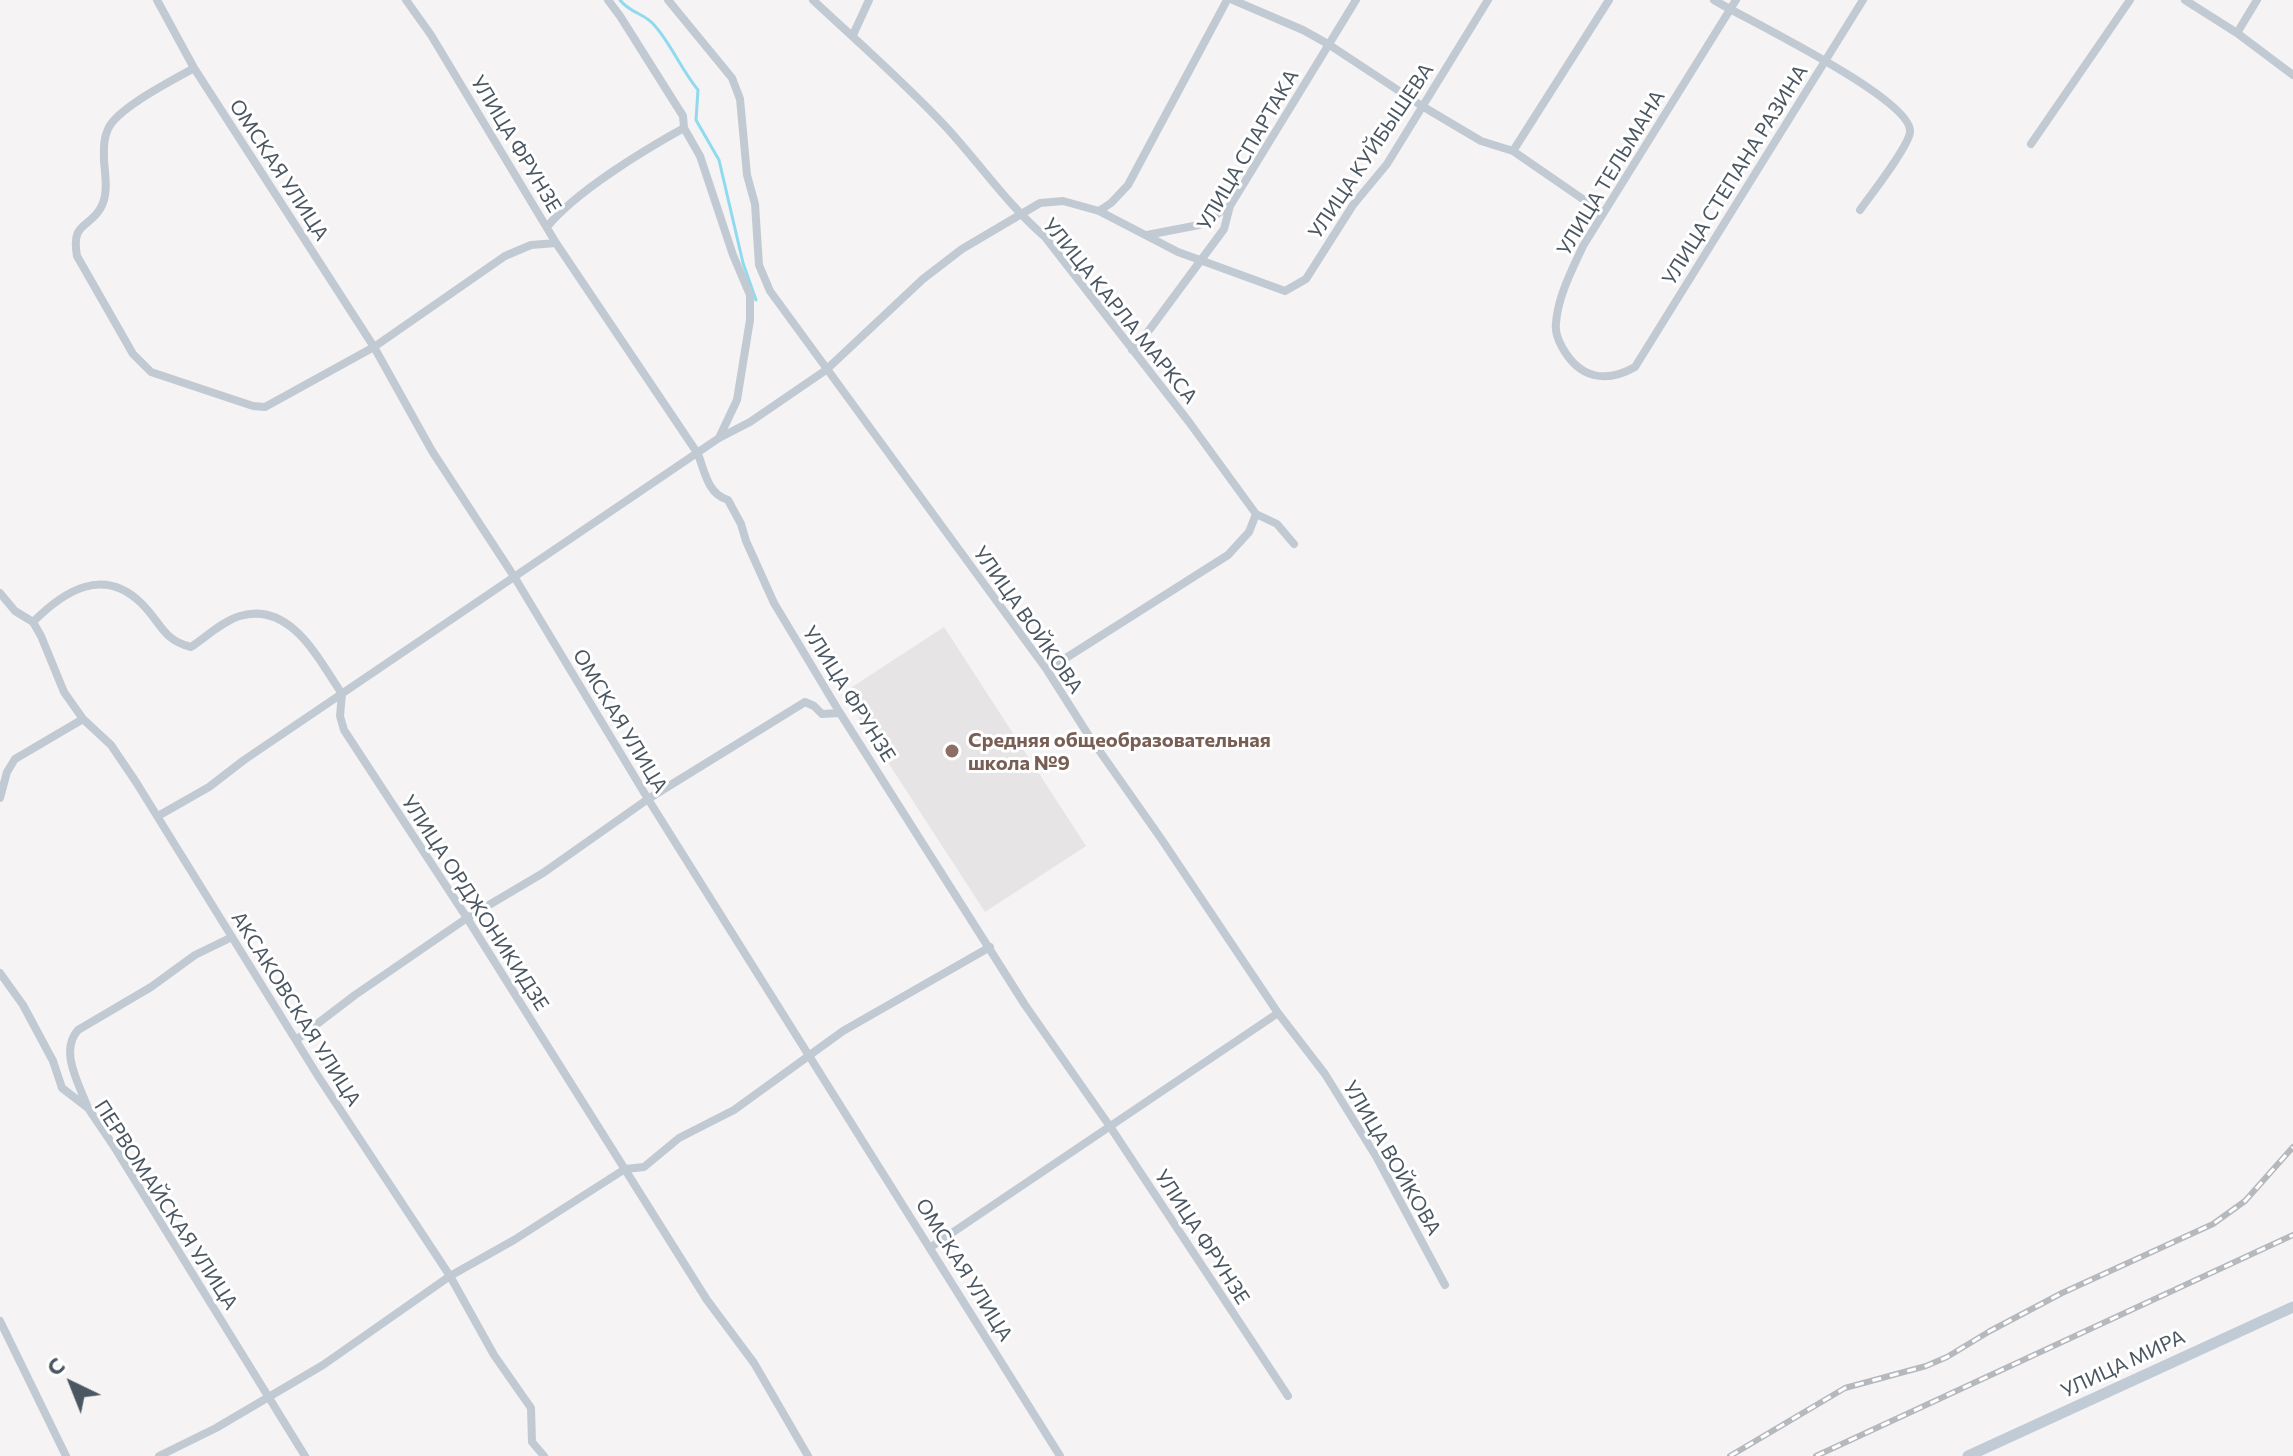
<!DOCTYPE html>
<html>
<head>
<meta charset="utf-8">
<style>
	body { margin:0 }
	#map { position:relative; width:2293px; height:1456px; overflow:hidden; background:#f5f3f3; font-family:Commissioner,sans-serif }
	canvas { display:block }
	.north { position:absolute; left:32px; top:1344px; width:80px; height:80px; -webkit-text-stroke:6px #fff; paint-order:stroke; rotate:317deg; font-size:22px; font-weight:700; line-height:32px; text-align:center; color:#4a5661 }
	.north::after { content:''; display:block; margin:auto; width:28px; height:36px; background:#4a5661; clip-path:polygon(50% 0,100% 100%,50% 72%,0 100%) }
</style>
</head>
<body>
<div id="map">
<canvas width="2293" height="1456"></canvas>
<div class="north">С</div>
</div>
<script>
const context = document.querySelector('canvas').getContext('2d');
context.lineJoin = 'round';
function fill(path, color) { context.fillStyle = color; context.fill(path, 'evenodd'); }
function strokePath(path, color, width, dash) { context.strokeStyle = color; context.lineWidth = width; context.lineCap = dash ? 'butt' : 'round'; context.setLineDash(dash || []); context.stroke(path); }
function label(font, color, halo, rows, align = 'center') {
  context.font = font + ' Commissioner,sans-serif'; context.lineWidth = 6; context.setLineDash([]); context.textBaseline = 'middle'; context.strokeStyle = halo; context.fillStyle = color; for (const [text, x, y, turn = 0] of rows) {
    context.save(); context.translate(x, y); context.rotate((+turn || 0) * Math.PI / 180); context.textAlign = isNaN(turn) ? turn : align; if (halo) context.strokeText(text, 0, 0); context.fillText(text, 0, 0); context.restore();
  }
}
fill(new Path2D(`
	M944 627 1086 846 985 912 843 693Z`), '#e6e4e5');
strokePath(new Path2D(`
	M620 0C631 14 645 13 655 26 671 44 681 69 698 90L696 120 719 160 743 263 756 300`), '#90daee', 3);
strokePath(new Path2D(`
	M157 0 194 68 374 347 432 451 515 578 648 799 1060 1456
	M406 0 431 35 556 243 698 454C705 473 708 494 728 500L741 524 746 541 774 603 840 713 1025 1005 1111 1128 1288 1396
	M608 0 620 16 683 116 684 128 700 156 733 255 750 295V320L737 400 719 438
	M668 0 732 78 740 99 747 175 755 204 759 265 770 291 1047 670 1089 736 1162 840 1278 1013 1325 1074 1377 1158 1445 1285
	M813 0C858 42 904 82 946 127 980 164 1007 204 1045 237L1189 422 1256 514 1277 524 1294 544
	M1233 0 1303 30 1328 44 1422 106 1481 141 1513 151 1603 213
	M1714 0C1745 19 1913 99 1910 132 1909 146 1870 196 1860 210
	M1736 0 1583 246C1572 270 1558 296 1556 323 1555 331 1558 340 1562 347 1579 378 1605 384 1635 367L1863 0
	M2185 0 2237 33 2293 75
	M2237 33 2257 0
	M853 35 869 0
	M194 68C173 80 117 108 108 129 103 140 104 149 104 160 105 176 109 195 100 209 88 229 71 222 77 256L133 354 151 372 253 406 265 407 374 347 505 256 531 245 556 243
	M2031 144 2130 0
	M1513 151 1609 0
	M1099 211 1111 203 1128 185 1227 0
	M547 227C575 192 644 150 684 128
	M1147 235 1199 225 1230 206
	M1132 350 1150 329 1224 229 1230 206 1356 0
	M0 593 15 611 33 622 41 636 64 692 83 719 111 745 136 782 318 1076 450 1276 494 1355 531 1408 532 1442 544 1456
	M33 622C64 591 103 566 141 603 161 622 162 640 191 647 206 637 223 621 240 616 291 601 319 660 342 694L340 716 344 730 467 918 707 1300 754 1363 808 1456
	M1047 670 1228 555 1249 532 1256 514
	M0 798 7 772 15 759 83 719
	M158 816 209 787 244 760 719 438 750 422 826 370 923 279 962 249 1040 203 1063 201 1099 211 1178 252 1285 291 1306 279 1353 205 1387 164 1488 0
	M0 973 23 1005 53 1061 62 1088 88 1108 113 1145 305 1456
	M296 1040 355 995 467 918 543 873 648 799 805 702 814 706 822 714 840 713
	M88 1108C79 1084 59 1051 78 1030L151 987 195 955 232 937
	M931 1247 1278 1013
	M0 1321 66 1456
	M159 1456 216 1428 323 1365 450 1276 514 1240 625 1169 644 1167 679 1138 734 1110 843 1031 990 947`), '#c1cad2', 8);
strokePath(new Path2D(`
	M1968 1456 2293 1307`), '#c1cbd6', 11);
const rail = new Path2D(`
	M1730 1456 1845 1388 1926 1366 1947 1357 1990 1331 2062 1293 2213 1224 2245 1201 2293 1147
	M1816 1456 2293 1235`);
strokePath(rail, '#b5b8bd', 6);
strokePath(rail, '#fff', 3, [9]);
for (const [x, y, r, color] of [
	[952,751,8,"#8d6e63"]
]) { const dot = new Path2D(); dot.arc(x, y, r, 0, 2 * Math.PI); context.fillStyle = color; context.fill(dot); strokePath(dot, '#fff', 3); }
label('20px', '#4a5661', '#fff', [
	["УЛИЦА ФРУНЗЕ",516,144,59],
	["УЛИЦА СПАРТАКА",1248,150,-60],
	["УЛИЦА КУЙБЫШЕВА",1371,151,-56],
	["ОМСКАЯ УЛИЦА",279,170,57],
	["УЛИЦА ТЕЛЬМАНА",1611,173,-59],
	["УЛИЦА СТЕПАНА РАЗИНА",1735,175,-58],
	["УЛИЦА КАРЛА МАРКСА",1120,311,51],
	["УЛИЦА ВОЙКОВА",1028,620,55],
	["УЛИЦА ФРУНЗЕ",849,694,58],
	["ОМСКАЯ УЛИЦА",620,721,59],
	["УЛИЦА ОРДЖОНИКИДЗЕ",475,903,57],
	["АКСАКОВСКАЯ УЛИЦА",296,1009,58],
	["УЛИЦА ВОЙКОВА",1392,1158,60],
	["ПЕРВОМАЙСКАЯ УЛИЦА",166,1205,57],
	["УЛИЦА ФРУНЗЕ",1202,1237,57],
	["ОМСКАЯ УЛИЦА",964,1270,58],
	["УЛИЦА МИРА",2123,1364,-25]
]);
label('bold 20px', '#785e54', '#fff', [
	["Средняя общеобразовательная",968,740],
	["школа №9",968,763]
], 'left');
</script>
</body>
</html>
